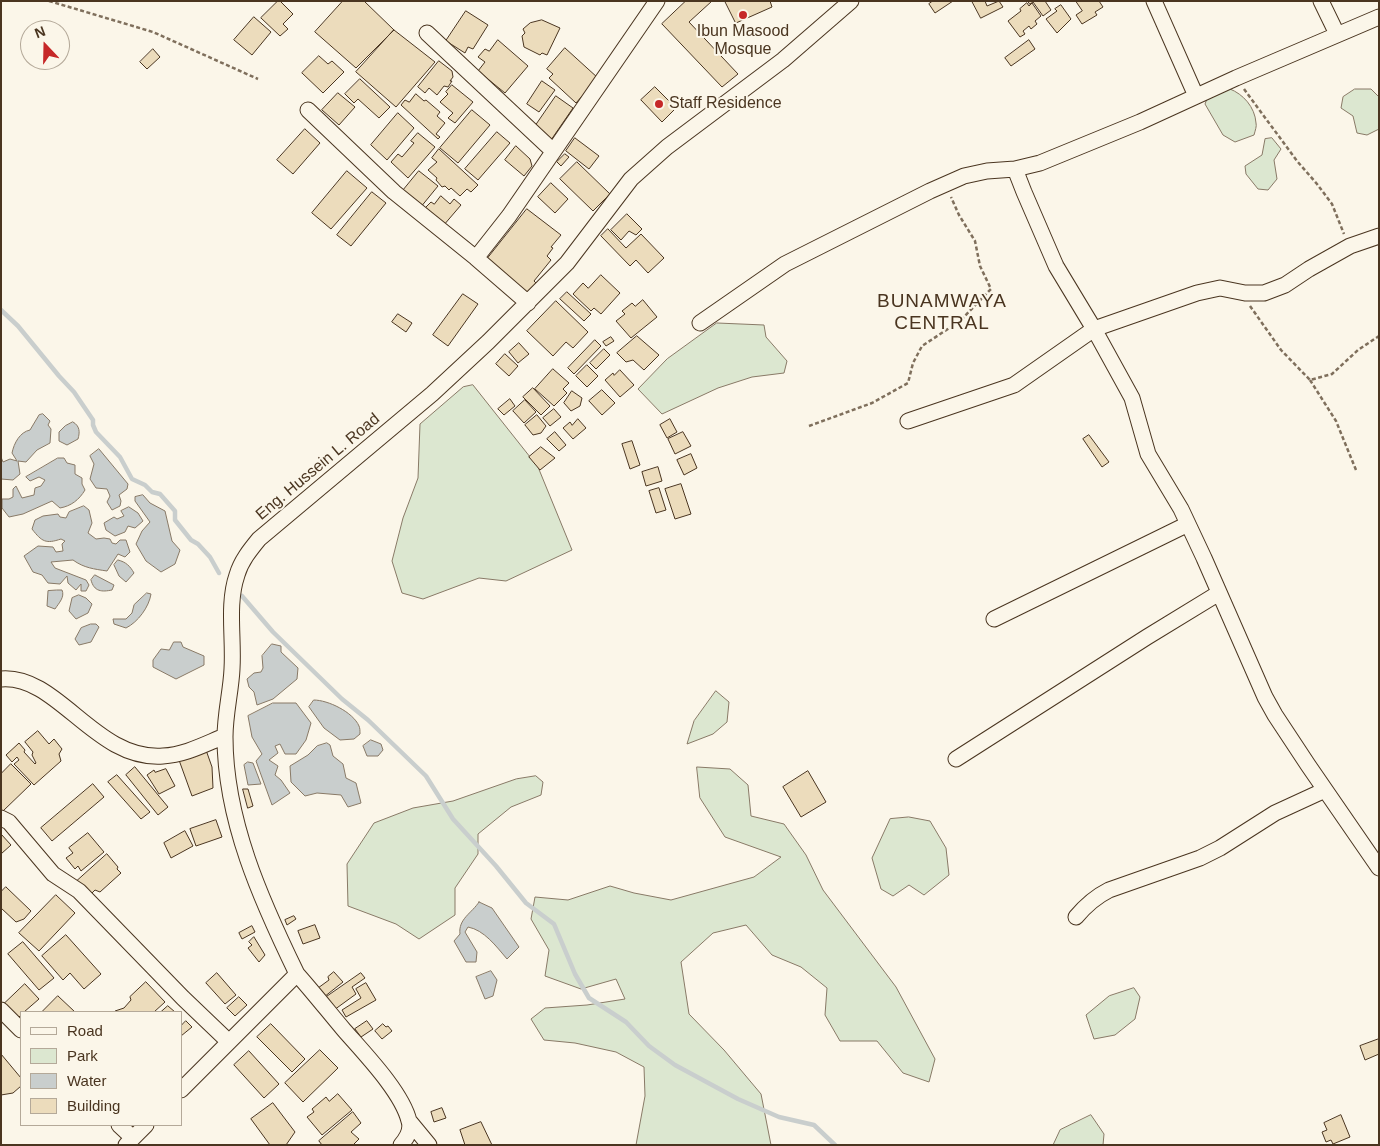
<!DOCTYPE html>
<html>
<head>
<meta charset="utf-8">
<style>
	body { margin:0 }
	#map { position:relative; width:1380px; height:1146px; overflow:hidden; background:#fbf6e9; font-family:Helvetica,sans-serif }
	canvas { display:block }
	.frame { position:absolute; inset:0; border:2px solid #4a3520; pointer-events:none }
	.legend { position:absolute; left:20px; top:1011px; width:162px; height:115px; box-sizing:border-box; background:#fbf6e9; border:1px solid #b4a999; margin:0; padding:6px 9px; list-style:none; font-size:15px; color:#4a3520 }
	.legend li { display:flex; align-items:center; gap:10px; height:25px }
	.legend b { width:25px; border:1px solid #b4a999 }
	.north { position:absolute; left:20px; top:20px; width:50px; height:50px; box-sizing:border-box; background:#fbf6e9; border:1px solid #b4a999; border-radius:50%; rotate:339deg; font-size:14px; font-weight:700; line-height:20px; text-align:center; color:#4a3520 }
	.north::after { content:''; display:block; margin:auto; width:18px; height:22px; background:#c62828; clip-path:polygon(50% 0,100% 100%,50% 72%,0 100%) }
</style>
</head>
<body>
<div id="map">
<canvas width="1380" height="1146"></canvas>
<div class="frame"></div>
<ul class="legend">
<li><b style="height:6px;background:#fbf6e9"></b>Road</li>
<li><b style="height:14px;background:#dce7d0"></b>Park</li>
<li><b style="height:14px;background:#c9cecd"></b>Water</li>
<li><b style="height:14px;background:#ecdcbc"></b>Building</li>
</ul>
<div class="north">N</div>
</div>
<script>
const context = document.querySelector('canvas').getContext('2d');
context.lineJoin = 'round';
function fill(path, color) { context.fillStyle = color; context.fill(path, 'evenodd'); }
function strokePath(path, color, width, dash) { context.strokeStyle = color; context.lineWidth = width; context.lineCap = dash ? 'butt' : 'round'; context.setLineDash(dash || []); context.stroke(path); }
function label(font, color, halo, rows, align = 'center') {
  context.font = font + ' Helvetica,sans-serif'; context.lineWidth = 4; context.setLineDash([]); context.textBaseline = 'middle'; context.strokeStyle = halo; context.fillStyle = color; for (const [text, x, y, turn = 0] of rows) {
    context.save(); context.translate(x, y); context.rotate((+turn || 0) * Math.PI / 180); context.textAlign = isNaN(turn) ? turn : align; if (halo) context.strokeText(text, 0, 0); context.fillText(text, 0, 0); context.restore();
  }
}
const green = new Path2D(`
	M1230 89C1243 94 1255 107 1256 123 1257 126 1255 131 1254 135L1235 142 1223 135 1205 104 1207 99Z
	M1355 89H1371L1379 97V129L1367 135 1357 133 1353 116 1341 108 1343 97Z
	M1272 138 1281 149 1274 160 1277 179 1268 190 1258 189 1246 174 1245 166 1262 155 1265 139Z
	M717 323 764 325 766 337 787 361 784 373 752 377 718 388 662 414 638 389 667 359Z
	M473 385 538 467 572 550 506 581 479 578 423 599 402 593 392 561 403 518 418 478 420 424 463 387Z
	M716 691 729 702 727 722 713 734 687 744 694 721Z
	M697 767 730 769 748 785 751 816 784 824 806 855 823 890 896 987 935 1059 929 1082 903 1073 877 1041H840L825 1015 827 988 801 967 772 955 746 925 713 933 681 962 689 1014 724 1050 761 1094 771 1145H636L645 1096 644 1067 616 1052 575 1043 544 1040 531 1019 545 1008 587 1005 625 999 616 979 581 989 545 976 549 950 531 919 535 897 568 900 610 886 634 893 671 900 754 877 781 857 725 837 700 798Z
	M536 776 543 782 541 795 511 807 478 834V854L455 888V915L419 939 396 924 348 906 347 864 374 823 413 808 453 801 516 779Z
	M909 817 930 821 946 848 949 875 924 895 909 885 893 896 881 889 872 858 890 819Z
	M1134 988 1140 997 1135 1019 1115 1035 1094 1039 1086 1015 1109 996Z
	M1091 1115 1104 1134 1103 1145H1053L1060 1130Z`);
fill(green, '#dce7d0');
strokePath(green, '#887966', 1);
const water = new Path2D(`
	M43 414 50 421 48 425 51 429 50 443 37 450 26 462 18 461 20 474 13 480 1 479V457L3 462 10 459 17 461 12 453C14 443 20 432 30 430L39 415Z
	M73 422C80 426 80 432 78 439L67 445 59 441V432L65 426Z
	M99 449 128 484 127 489 119 495 121 501 120 506 112 510 107 502 110 496 107 489 96 488 90 479 94 464 90 456Z
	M58 458H64L67 463 75 465V474L82 478V484L85 490C79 500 71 506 60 508L52 501 23 514 9 517 2 508V499H9L13 497V489L16 486 22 498 34 495 35 488 41 486 45 480 39 477 30 481 26 477Z
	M143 495 150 503 165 511 172 541 180 550 175 564 161 572 146 561 136 544 142 531 150 522 135 501V497Z
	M84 506 89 510 92 523 88 533 96 539 104 538 110 539 112 543 116 544 120 540H126L130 552 125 557 118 554 107 571C94 569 84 568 73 560L51 562 55 568 86 580 89 585 86 591H81V584L76 590 68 583 67 576 60 584 48 583 42 575 33 572 24 556 38 546 53 547 56 552 63 551 62 544 65 541 61 539C46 544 42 542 32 529L35 520 43 516 58 514 60 517 66 518 69 512Z
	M129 507 138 513 143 521 135 528 128 526 125 532 115 536 106 530 104 523 114 517 117 519 124 516 121 511Z
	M118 560C126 562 130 566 134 573L126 582 119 576 114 565Z
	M95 575 114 585 112 590C102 592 94 592 91 580Z
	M57 590H62C65 597 59 603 55 609L47 606 48 591Z
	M147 593 151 594C149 607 138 622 126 628L114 624 113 619H126L132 613 134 605Z
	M79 595 86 598 92 604 88 613 76 619 69 611 72 598Z
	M91 624H96L99 627 91 642 79 645 75 639 81 628Z
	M174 642H181L183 647 204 656V665L176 679 153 667V660L161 649 169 650Z
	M272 644 281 646V652L298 668 297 679 273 699 257 705 254 692 249 687 247 679 254 673 261 672 263 668 262 656Z
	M314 700C328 700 353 712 359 726 360 728 360 731 360 734L354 739 340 740 324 728 309 707Z
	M273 703H296L311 723 306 740 296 754H285L280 744 275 746 278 753 269 760 278 766 275 775 281 780 290 793 272 805 256 761 262 754 252 737 248 716Z
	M371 740 381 744 383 750 378 756H367L363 746Z
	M327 743 330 745 333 756 343 764 346 778 356 783 361 803 348 807 341 795 317 793 305 796 291 782 290 766 308 755 317 746Z
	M248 762 253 763 261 784 248 785 244 765Z
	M479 902 492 908 519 947 507 959C496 946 484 930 468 927L465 932 477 952 476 962H466L454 941 460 934C458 919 472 913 479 902Z
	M491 971 497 980 493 996 485 999 476 977Z`);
fill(water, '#c9cecd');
strokePath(water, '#887966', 1);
strokePath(new Path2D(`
	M1 310 18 326 59 376 74 392 93 420V425L96 432 120 457 132 479 145 485 152 492 160 494 175 511V520L191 540 198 544 210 557 219 573
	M242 596 273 632 342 699 368 720 426 776 453 819 496 866 526 903 554 924 575 974 589 998 626 1022 649 1046 675 1065 738 1099 779 1117 814 1125 835 1145`), '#c9cecd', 4.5);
const building = new Path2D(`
	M278 1H280L293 14 283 24 288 29 280 36 261 18Z
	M343 1H364L394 30 356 68 315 32Z
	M686 1H712L689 22 738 74 722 87 662 24Z
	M725 1H770L772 7 736 23Z
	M933 1H953L935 13 929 4Z
	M972 1H985L987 6 999 1 1003 7 981 18Z
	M1028 1H1045L1051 10 1043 16 1033 2 1030 4Z
	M1076 1H1099L1103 7 1095 12 1097 15 1082 24 1076 15 1082 11Z
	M1027 3 1029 6 1032 3 1041 16 1035 21 1037 24 1031 29 1029 26 1023 31 1025 34 1020 37 1008 21 1021 11 1020 9Z
	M1061 5 1071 19 1057 33 1046 19 1057 11 1055 9Z
	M466 11 488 25 473 49 468 47 465 53 446 41Z
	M254 17 271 32 252 55 234 40Z
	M542 20 560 28 547 55 542 53 540 55 524 47 522 36 525 33 523 29 530 23Z
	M394 30 435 62 396 107 356 72Z
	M498 40 528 66 505 93 478 71 485 62 478 57 485 49 489 51Z
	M1029 40 1035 49 1011 66 1005 58Z
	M565 48 598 78 576 103 549 78 553 74 547 69Z
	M153 49 160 57 147 69 140 62Z
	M319 56 328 64 332 61 344 72 323 93 302 73Z
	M439 61 452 71 453 77 450 81H452L448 87 444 86 437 95 429 88 425 93 418 87Z
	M360 79 390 107 379 118 358 99 354 103 345 94Z
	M542 81 555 90 539 112 527 104Z
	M452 85 473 102 455 123 448 118 453 113 440 102 448 94 446 92Z
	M655 87 676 108 662 122 641 100Z
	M338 93 355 107 339 125 322 110Z
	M416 94 424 101 426 100 440 112 437 116 445 123 436 134 440 137 438 139 401 105 405 100 409 102Z
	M556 96 573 108 551 140 534 128Z
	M472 110 490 125 458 163 440 148Z
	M398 113 414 128 387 160 371 145Z
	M305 129 320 143 293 174 277 160Z
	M497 132 510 143 478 180 465 169Z
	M418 133 435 147 408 178 391 162 398 154 402 157 414 143 411 141Z
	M575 138 599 156 589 169 566 151Z
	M516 146 530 159 532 166 524 176 505 160Z
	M439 149 478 185 471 192 467 189 460 196 451 188 449 190 445 186 442 187 436 180 437 178 428 170 437 162 432 158Z
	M565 154 569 157 561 166 557 162Z
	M577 162 610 194 593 211 560 179Z
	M347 171 367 188 331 229 312 213Z
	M419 171 438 186 420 208 401 193Z
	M551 183 568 199 555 213 538 197Z
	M372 192 386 203 351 246 337 235Z
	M441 196 450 204 454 199 461 205 443 226 424 209 431 202 434 204Z
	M527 209 561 235 551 247 553 248 547 256 551 260 534 281 536 283 526 296 484 263Z
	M627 214 642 229 636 235 629 231 621 240 611 230Z
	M608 229 626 248 641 234 664 258 648 273 636 260 630 266 601 236Z
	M601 275 620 293 601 314 594 308 591 311 573 294 583 283 588 288Z
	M567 292 591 314 584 321 560 299Z
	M463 294 478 304 448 346 433 335Z
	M643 300 657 317 631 338 616 321 625 314 622 311 632 303 635 306Z
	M556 301 588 332 573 348 566 342 553 356 527 331Z
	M398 314 412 323 406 332 392 322Z
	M637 336 659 355 644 370 633 360 626 362 617 353Z
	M611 337 614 341 606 346 603 342Z
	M595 340 601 346 574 374 568 368Z
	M519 343 529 354 518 363 509 352Z
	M604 349 610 355 596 369 590 363Z
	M505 354 518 366 509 376 496 364Z
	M587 365 598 376 587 387 576 376Z
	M553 369 569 383 563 389 567 393 554 406 535 389Z
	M620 370 634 385 620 397 605 380 613 373 614 375Z
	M533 388 550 406 541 415 523 397Z
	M602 390 615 403 602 415 589 401Z
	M572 391 582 398 580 406 571 411 564 403Z
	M510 399 515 406 504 415 498 409Z
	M525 400 536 412 524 423 513 411Z
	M554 409 561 417 550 426 543 418Z
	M537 415 546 426 541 433 533 435 525 425Z
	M578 419 586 428 573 439 563 428 570 422 572 425Z
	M670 419 677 432 667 438 660 425Z
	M555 432 566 445 559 451 547 439Z
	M683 432 691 446 675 454 668 439Z
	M1089 435 1109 462 1102 467 1083 439Z
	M632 441 640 465 630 469 622 444Z
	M541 447 555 458 540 470 529 457Z
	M691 454 697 468 684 475 677 460Z
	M658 467 662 481 646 486 642 472Z
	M681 484 691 514 675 519 665 489Z
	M659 488 666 510 656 513 649 491Z
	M38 731 49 744 54 739 62 749 59 754 61 761 34 785 14 764 19 760 17 757 12 762 6 755 19 743 25 750 24 752 35 764 36 763 32 755 33 752 25 742Z
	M206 750 212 767 213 788 192 796 179 760Z
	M11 764 31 784 3 811 1 809V774Z
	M135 767 168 807 158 815 126 775Z
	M166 769 175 786 159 794 147 775 154 770 155 772Z
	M808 771 826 802 801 817 783 787Z
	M117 775 150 812 141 819 108 782Z
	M93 784 104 797 52 841 41 828Z
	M243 789H248L253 806 248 808Z
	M216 820 222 837 196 846 190 829Z
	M185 831 193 846 171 858 164 843Z
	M88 833 104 852 81 871 78 866 75 869 66 858 73 853 69 848Z
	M1 834 11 845 1 854Z
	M107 854 118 867 117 869 121 873 100 892 95 890 90 895 77 881Z
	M6 887 31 911 24 919 16 922 1 908V892Z
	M56 895 75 913 39 951 19 933Z
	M294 916 296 919 287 925 285 920Z
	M315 925 320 938 303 944 298 931Z
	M252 926 255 932 242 939 239 933Z
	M66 935 101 974 84 989 70 973 63 980 42 956Z
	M254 937 265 955 259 962 248 948 252 945 249 942Z
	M23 942 54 978 39 990 8 954Z
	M334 972 343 982 324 997 318 988 329 980 328 977Z
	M217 973 236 995 225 1004 206 983Z
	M361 973 365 978 352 987 356 994 334 1010 325 998Z
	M146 982 165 1002 154 1012H116L115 1011 124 1008 131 1000 130 997Z
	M366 983 376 1000 346 1017 342 1010 361 998 356 989Z
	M25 984 39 999 24 1012H21V1015L18 1018 4 1004Z
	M58 996 75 1012H42Z
	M239 997 247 1005 235 1016 227 1008Z
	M168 1006 175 1012H161Z
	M186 1021 192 1027 181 1036V1026Z
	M367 1021 373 1029 361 1037 355 1029Z
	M271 1024 305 1059 292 1072 257 1037Z
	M383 1024 386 1027 388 1026 392 1031 382 1039 375 1031Z
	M1379 1039V1054L1365 1060 1360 1046Z
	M320 1050 338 1068 303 1102 285 1083Z
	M249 1051 279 1084 264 1098 234 1065Z
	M1 1054 21 1078V1086L13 1093 1 1095Z
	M338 1094 352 1110 322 1135 307 1117 314 1112 312 1109 326 1097 329 1101Z
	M273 1103 295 1132 286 1145H270L251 1119Z
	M442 1108 446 1118 434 1122 431 1112Z
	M353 1112 361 1123 351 1132 359 1139 353 1145H322L319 1141Z
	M1341 1115 1350 1137 1333 1144 1331 1140 1326 1142 1322 1132 1327 1130 1324 1123Z
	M481 1122 492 1145H465L460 1130Z`);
fill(building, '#ecdcbc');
strokePath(building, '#4a3520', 1);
const minor = new Path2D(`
	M1154 1 1196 96
	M1321 1 1337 34
	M427 33 553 151
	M308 110 394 192 476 258
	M1015 169 1024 192 1056 266 1094 329 1132 398 1148 454 1181 509 1204 558 1265 697 1275 715 1308 765 1379 868
	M528 303 476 258 509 216 657 1
	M700 323 785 264 930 191 964 176 987 171 1015 169 1040 163 1140 122 1236 78 1379 17
	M908 421 1014 385 1094 329 1197 293 1220 288 1245 293H1264L1285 285 1309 269 1350 246 1379 236
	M994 619 1188 524
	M1 679C58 674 95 761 163 756 185 755 205 744 225 736
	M956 759 1147 637 1219 593
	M1 818 9 822 53 874 79 891 183 998 229 1042
	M1076 917C1086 905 1095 897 1109 890L1200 858 1220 848 1275 813 1325 790
	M297 974C313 992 328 1011 344 1030 364 1053 402 1092 409 1121 412 1130 407 1138 401 1145
	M1 1010 21 1030
	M181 1090 297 974C261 900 225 820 225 737 225 714 231 691 232 669 234 638 227 604 237 575 241 561 250 550 259 539L432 394 488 342 567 263 631 179 667 147 783 60 851 1
	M410 1122 429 1145
	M119 1125 133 1138
	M126 1145 146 1125`);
strokePath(minor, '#4a3520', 17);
strokePath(new Path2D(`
	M49 1 153 32 258 79
	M1244 89 1297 161 1317 184 1332 204 1344 234
	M1250 306 1281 350 1310 380 1332 374 1358 350 1379 336
	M1310 380 1336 421 1356 470
	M809 426 872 403 908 383 913 363 922 346 960 321 991 289 980 266 975 241 959 215 951 197`), '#7f6f5c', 2.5, [4, 2.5]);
strokePath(minor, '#fbf6e9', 15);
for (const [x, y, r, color] of [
	[743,15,5,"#c62828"],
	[659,104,5,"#c62828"]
]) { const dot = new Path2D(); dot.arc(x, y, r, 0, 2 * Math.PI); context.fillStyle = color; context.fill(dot); strokePath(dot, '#fbf6e9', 2); }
label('16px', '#4a3520', '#fbf6e9', [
	["Ibun Masood",743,32],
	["Mosque",743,50],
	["Staff Residence",669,104,"left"]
]);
label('16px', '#4a3520', '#fbf6e9', [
	["Eng. Hussein L. Road",318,467,-40]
]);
context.letterSpacing = '1px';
label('19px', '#4a3520', '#fbf6e9', [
	["BUNAMWAYA",942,302],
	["CENTRAL",942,324]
]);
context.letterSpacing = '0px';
</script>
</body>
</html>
